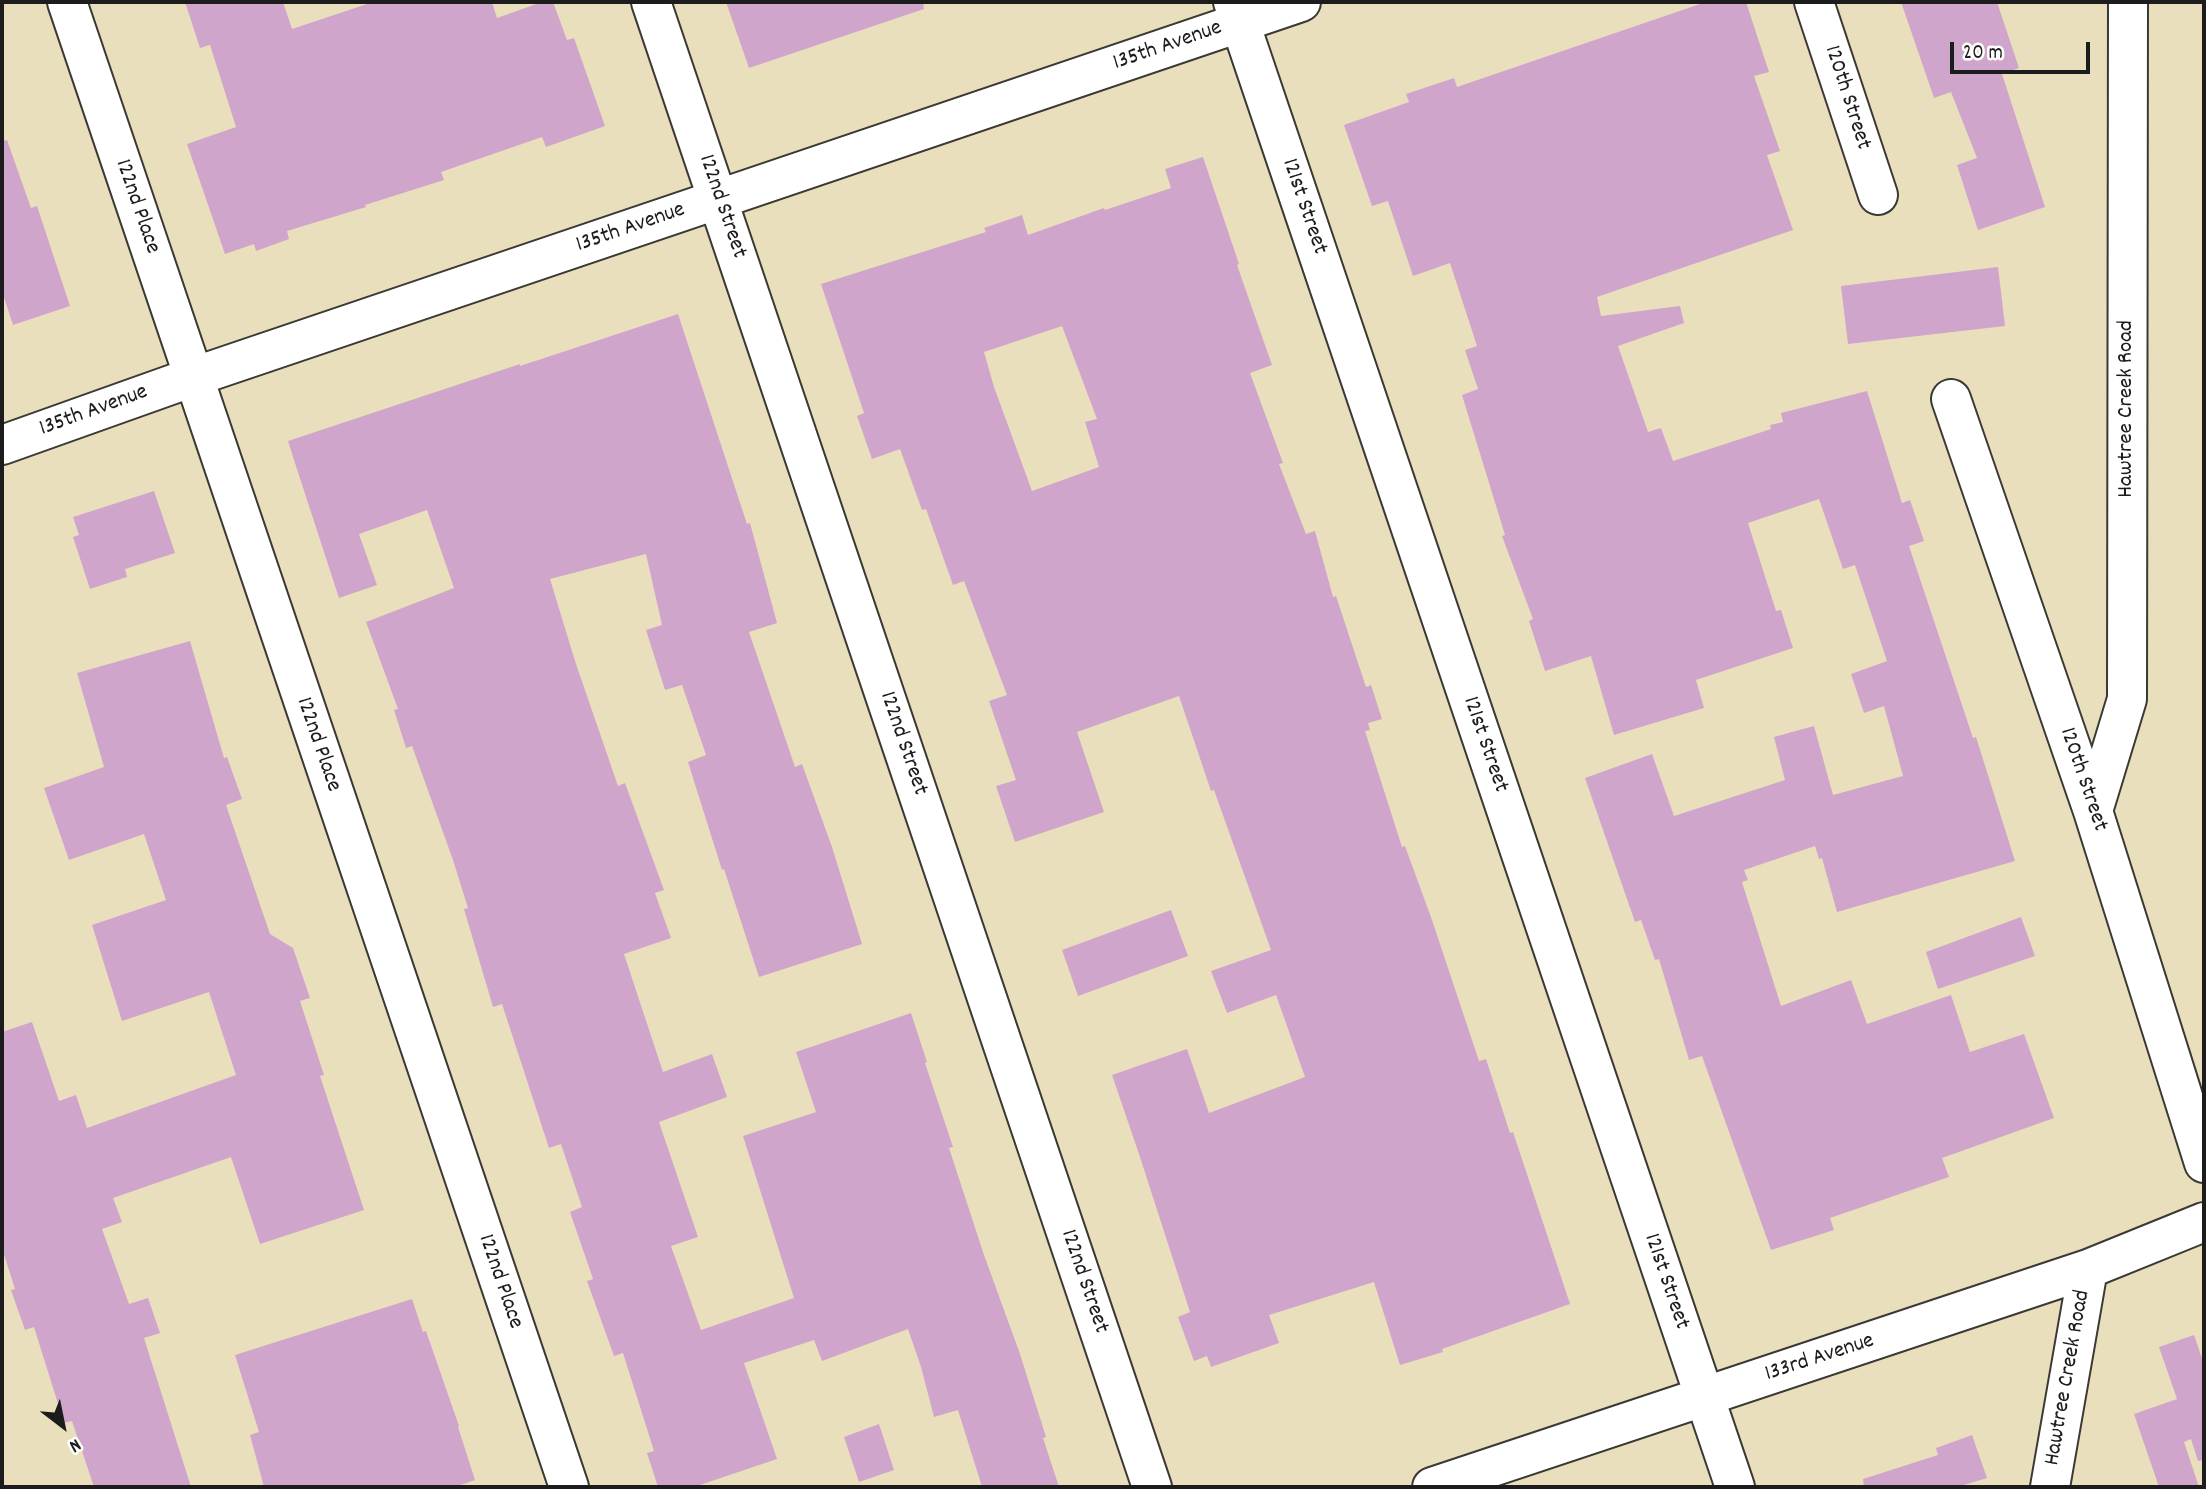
<!DOCTYPE html>
<html>
<head>
<meta charset="utf-8">
<style>
	body { margin:0 }
	#map { position:relative; width:2206px; height:1489px; overflow:hidden; background:#eadfbc; font-family:Dekko,sans-serif }
	canvas { display:block }
	.frame { position:absolute; inset:0; border:4px solid #1c1c1c; pointer-events:none }
	.north { position:absolute; left:28px; top:1391px; width:70px; height:70px; -webkit-text-stroke:5px #fff; paint-order:stroke; rotate:148deg; font-size:19px; font-weight:700; line-height:28px; text-align:center; color:#1c1c1c }
	.north::after { content:''; display:block; margin:auto; width:24px; height:32px; background:#1c1c1c; clip-path:polygon(50% 0,100% 100%,50% 72%,0 100%) }
	.scale { position:absolute; left:1950px; top:42px; width:140px; height:32px; box-sizing:border-box; border:4px solid #1c1c1c; border-top:0; padding-left:9px; font-size:21px; line-height:24px; white-space:nowrap; color:#1c1c1c; -webkit-text-stroke:5px #fff; paint-order:stroke }
</style>
</head>
<body>
<div id="map">
<canvas width="2206" height="1489"></canvas>
<div class="frame"></div>
<div class="north">N</div>
<div class="scale">20 m</div>
</div>
<script>
const context = document.querySelector('canvas').getContext('2d');
context.lineJoin = 'round';
function fill(path, color) { context.fillStyle = color; context.fill(path, 'evenodd'); }
function strokePath(path, color, width, dash) { context.strokeStyle = color; context.lineWidth = width; context.lineCap = dash ? 'butt' : 'round'; context.setLineDash(dash || []); context.stroke(path); }
function label(font, color, halo, rows, align = 'center') {
  context.font = font + ' Dekko,sans-serif'; context.lineWidth = 5; context.setLineDash([]); context.textBaseline = 'middle'; context.strokeStyle = halo; context.fillStyle = color; for (const [text, x, y, turn = 0] of rows) {
    context.save(); context.translate(x, y); context.rotate((+turn || 0) * Math.PI / 180); context.textAlign = isNaN(turn) ? turn : align; if (halo) context.strokeText(text, 0, 0); context.fillText(text, 0, 0); context.restore();
  }
}
fill(new Path2D(`
	M185 2H283L292 29 373 2H492L497 18 542 2H553L567 40 574 38 605 126 546 147 542 137 441 172 444 180 365 205 366 207 287 231 289 239 256 251 254 244 225 254 187 144 236 127 210 45 200 48Z
	M726 2H923L924 9 749 68Z
	M1706 2H1746L1769 72 1754 76 1780 151 1767 155 1793 230 1597 297 1601 316 1680 306 1684 323 1618 346 1648 432 1661 428 1673 461 1771 429 1770 425 1783 422 1781 413 1867 391 1902 503 1910 500 1924 541 1909 546 1973 738 1976 737 2015 861 1837 912 1822 858 1819 859 1815 846 1744 870 1748 880 1742 882 1781 1006 1851 980 1867 1024 1951 995 1970 1052 2024 1034 2054 1118 1942 1158 1949 1177 1830 1218 1834 1230 1771 1250 1702 1056 1689 1060 1659 959 1655 960 1641 920 1635 922 1585 778 1652 754 1674 816 1785 780 1774 737 1814 726 1833 795 1903 776 1884 706 1864 713 1851 674 1887 661 1855 565 1843 569 1819 499 1748 523 1776 611 1781 610 1793 648 1696 680 1704 708 1614 735 1591 656 1545 671 1529 621 1533 619 1502 536 1505 535 1462 395 1478 389 1465 350 1477 346 1450 263 1413 276 1388 201 1372 206 1344 125 1409 102 1406 94 1454 78 1457 87Z
	M1901 2H1997L2019 68 2002 74 2045 207 1978 230 1957 165 1977 158 1951 92 1934 98Z
	M7 140 31 208 37 206 70 306 13 325 2 291V141Z
	M1203 157 1239 264 1237 265 1272 365 1250 373 1283 463 1279 464 1306 534 1315 531 1333 597 1336 596 1366 687 1371 685 1382 719 1368 723 1370 730 1365 731 1402 847 1405 846 1432 920 1479 1061 1486 1059 1510 1133 1513 1132 1570 1304 1442 1349 1443 1352 1400 1365 1374 1282 1269 1315 1279 1343 1211 1367 1207 1356 1194 1361 1178 1317 1190 1312 1139 1154 1112 1075 1187 1049 1209 1113 1305 1077 1276 995 1227 1013 1211 971 1271 950 1214 790 1211 791 1179 696 1077 732 1104 812 1015 842 996 786 1016 780 989 701 1007 695 964 581 953 585 926 509 922 510 900 449 872 459 857 416 864 413 821 284 986 232 984 228 1022 215 1028 235 1104 208 1105 210 1171 188 1165 169ZM1062 326 1097 419 1085 422 1099 467 1032 491 994 387 984 352Z
	M1998 267 2005 326 1848 344 1841 286Z
	M678 314 747 524 750 523 777 623 749 632 795 767 802 764 832 847 862 944 759 977 724 869 722 870 688 762 706 755 682 685 665 690 646 630 662 625 646 554 550 579 575 661 618 786 625 783 664 890 655 893 671 938 624 954 663 1072 712 1054 727 1097 659 1122 698 1237 671 1246 701 1330 794 1298 743 1136 816 1112 796 1052 911 1013 927 1062 925 1063 953 1147 949 1148 984 1255 1020 1354 1046 1437 1043 1438 1059 1487H982L958 1410 934 1417 921 1367 908 1329 822 1361 814 1340 744 1363 777 1459 694 1487H658L647 1453 654 1451 623 1353 614 1356 587 1281 593 1279 570 1212 582 1207 561 1144 549 1148 502 1004 493 1007 464 909 468 908 453 860 412 746 406 748 394 710 398 709 366 622 454 588 427 510 359 534 377 585 339 598 294 460 288 441 520 364V366Z
	M154 491 175 553 125 569 127 577 90 589 73 537 79 535 73 517Z
	M190 641 224 758 227 757 242 799 226 805 270 934 293 948 310 998 300 1001 324 1075 320 1076 364 1210 260 1244 231 1157 113 1198 122 1222 102 1229 129 1304 148 1298 160 1333 144 1338 191 1487H94L72 1421 64 1423 34 1327 25 1330 11 1290 15 1289 2 1248V1032L32 1022 59 1101 76 1095 87 1128 236 1075 209 992 122 1021 92 925 166 900 144 834 69 860 44 788 104 767 77 673Z
	M1171 910 1188 956 1078 996 1062 950Z
	M2021 917 2035 956 1938 989 1926 952Z
	M412 1299 423 1332 426 1331 459 1426 458 1427 475 1480 455 1487H264L250 1435 259 1432 235 1355Z
	M2194 1335 2204 1364V1460L2198 1461 2191 1439 2184 1442 2199 1487H2159L2134 1414 2177 1399 2159 1347Z
	M879 1424 894 1470 859 1482 844 1437Z
	M1972 1435 1987 1478 1957 1487H1864L1863 1479 1938 1455 1936 1448Z`), '#d0a5cc');
const minor = new Path2D(`
	M67 2 569 1487
	M651 2 1152 1487
	M1233 2 1735 1487
	M1814 2 1878 195
	M1951 399 2093 811 2204 1163
	M2 445 193 377 1301 2
	M2093 811 2127 699 2128 2
	M1432 1487 2088 1269 2204 1222
	M2050 1487 2088 1269`);
strokePath(minor, '#3b3934', 42);
strokePath(minor, '#fff', 38);
label('23px', '#1c1c1c', '#fff', [
	["135th Avenue",1168,47,-19],
	["120th Street",1846,98,72],
	["122nd Place",136,207,71],
	["122nd Street",721,207,71],
	["121st Street",1303,207,71],
	["135th Avenue",631,229,-19],
	["Hawtree Creek Road",2128,409,-90],
	["135th Avenue",94,412,-20],
	["122nd Street",902,744,71],
	["122nd Place",317,745,71],
	["121st Street",1484,745,71],
	["120th Street",2082,780,71],
	["122nd Place",499,1282,71],
	["122nd Street",1083,1282,71],
	["121st Street",1665,1282,71],
	["133rd Avenue",1820,1359,-18],
	["Hawtree Creek Road",2069,1378,-80]
]);
</script>
</body>
</html>
